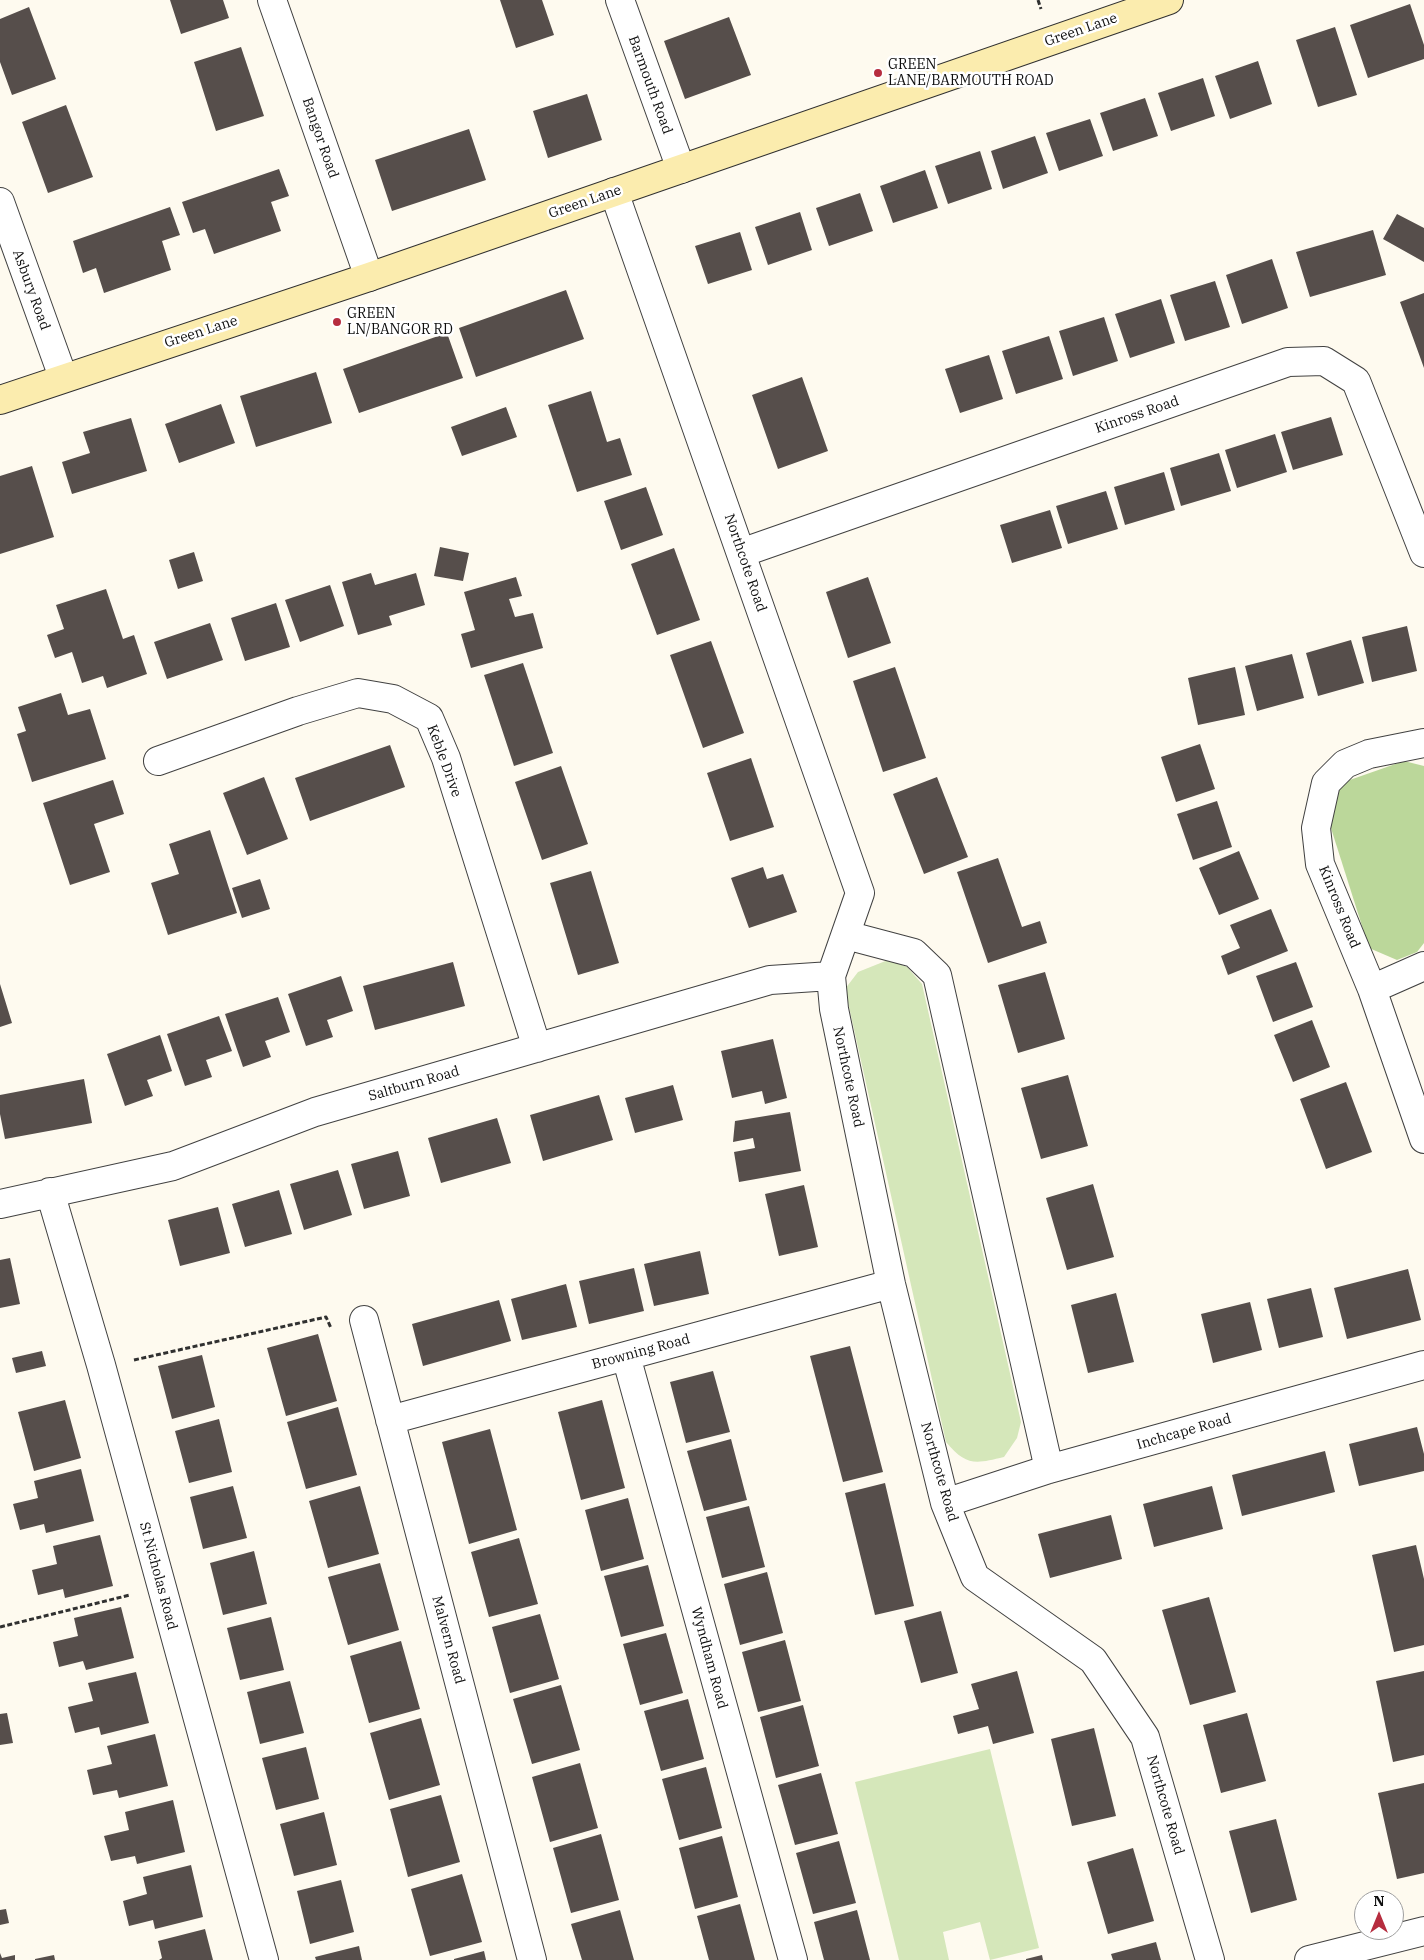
<!DOCTYPE html>
<html>
<head>
<meta charset="utf-8">
<style>
	body { margin:0 }
	#map { position:relative; width:1424px; height:1960px; overflow:hidden; background:#fefaef; font-family:"IBM Plex Serif",serif }
	canvas { display:block }
	.north { position:absolute; left:1354px; top:1890px; width:50px; height:50px; box-sizing:border-box; background:#fff; border:1px solid #9f9f9f; border-radius:50%; rotate:0deg; font-size:14px; font-weight:700; line-height:20px; text-align:center; color:#0e0e0e }
	.north::after { content:''; display:block; margin:auto; width:18px; height:22px; background:#b62d3f; clip-path:polygon(50% 0,100% 100%,50% 72%,0 100%) }
</style>
</head>
<body>
<div id="map">
<canvas width="1424" height="1960"></canvas>
<div class="north">N</div>
</div>
<script>
const context = document.querySelector('canvas').getContext('2d');
context.lineJoin = 'round';
function fill(path, color) { context.fillStyle = color; context.fill(path, 'evenodd'); }
function strokePath(path, color, width, dash) { context.strokeStyle = color; context.lineWidth = width; context.lineCap = dash ? 'butt' : 'round'; context.setLineDash(dash || []); context.stroke(path); }
function label(font, color, halo, rows, align = 'center') {
  context.font = font + ' "IBM Plex Serif",serif'; context.lineWidth = 5; context.setLineDash([]); context.textBaseline = 'middle'; context.strokeStyle = halo; context.fillStyle = color; for (const [text, x, y, turn = 0] of rows) {
    context.save(); context.translate(x, y); context.rotate((+turn || 0) * Math.PI / 180); context.textAlign = isNaN(turn) ? turn : align; if (halo) context.strokeText(text, 0, 0); context.fillText(text, 0, 0); context.restore();
  }
}
fill(new Path2D(`
	M888 960 907 967 922 984 1021 1422 1017 1438 1004 1457C975 1464 966 1466 946 1442L845 989 858 972Z
	M990 1749 1039 1948 990 1960 980 1922 943 1932 949 1960H899L855 1782Z`), '#d5e7ba');
fill(new Path2D(`
	M1404 761 1424 766V943L1417 952 1397 960 1369 948 1330 825 1333 800 1344 782Z`), '#bbd79a');
fill(new Path2D(`
	M170 0H223L229 18 181 34Z
	M500 0H542L554 35 516 48Z
	M1410 4 1424 45V59L1368 78 1350 25Z
	M29 7 56 79 12 95 0 62V19Z
	M729 17 751 75 685 99 664 41Z
	M1335 27 1357 95 1318 107 1296 40Z
	M241 47 264 116 216 131 194 62Z
	M1258 61 1272 104 1230 119 1215 76Z
	M1203 78 1215 116 1171 131 1158 93Z
	M587 94 602 140 548 158 533 111Z
	M1145 98 1158 136 1113 151 1100 113Z
	M66 105 93 177 48 193 22 122Z
	M1090 119 1103 156 1059 171 1046 133Z
	M469 129 486 180 392 211 375 160Z
	M1035 136 1048 173 1003 189 991 151Z
	M980 151 992 189 948 204 935 166Z
	M279 169 289 196 271 202 281 231 214 254 205 229 193 233 182 202Z
	M925 170 938 208 893 223 880 186Z
	M860 193 873 231 829 246 816 208Z
	M170 207 180 235 162 241 171 270 104 293 96 268 83 273 73 241Z
	M800 212 812 250 768 265 755 227Z
	M1397 214 1424 228V262L1383 239Z
	M1373 230 1386 275 1310 297 1296 252Z
	M740 232 752 270 708 284 695 246Z
	M1272 259 1288 308 1242 324 1226 275Z
	M1215 281 1230 327 1185 341 1170 295Z
	M566 290 584 339 476 377 459 328Z
	M1424 293V368L1400 302Z
	M1161 299 1175 343 1130 358 1115 314Z
	M1104 317 1118 361 1073 376 1059 331Z
	M447 333 463 378 359 413 343 369Z
	M1049 336 1063 379 1016 394 1002 351Z
	M989 355 1003 399 960 413 945 369Z
	M316 372 332 423 256 447 240 396Z
	M802 377 828 451 778 469 752 395Z
	M591 391 607 442 620 438 632 475 577 492 548 405Z
	M221 404 235 443 179 463 165 424Z
	M506 407 517 437 462 456 451 427Z
	M1331 417 1343 455 1293 470 1281 432Z
	M131 418 147 471 72 494 62 462 90 453 83 432Z
	M1275 434 1287 472 1237 488 1225 450Z
	M1219 453 1231 491 1181 506 1170 468Z
	M32 466 54 537 0 554V476Z
	M1164 472 1175 510 1125 525 1114 487Z
	M646 487 663 535 621 550 604 501Z
	M1106 491 1118 529 1068 544 1056 506Z
	M1050 510 1062 548 1012 563 1000 525Z
	M440 547 469 553 463 581 434 576Z
	M674 548 700 620 657 635 631 564Z
	M194 552 203 581 178 589 169 560Z
	M371 573 375 585 416 573 425 605 389 616 392 625 358 635 342 582Z
	M516 577 522 596 509 599 515 617 533 613 543 648 471 668 461 634 475 630 464 592Z
	M868 577 891 643 848 658 826 592Z
	M330 585 344 626 300 642 285 600Z
	M106 589 123 639 134 635 147 674 107 688 103 676 82 683 72 652 55 658 47 635 64 629 56 605Z
	M276 603 290 647 245 661 231 618Z
	M210 623 223 660 167 679 154 642Z
	M1407 626 1417 671 1372 682 1362 637Z
	M1351 640 1364 683 1318 696 1306 653Z
	M711 641 744 733 703 748 670 655Z
	M1292 654 1304 698 1257 711 1245 666Z
	M523 663 553 753 514 766 484 675Z
	M895 667 926 758 883 772 853 681Z
	M1235 667 1245 715 1198 725 1188 678Z
	M61 693 68 715 90 709 106 759 32 782 17 734 26 731 18 707Z
	M1200 744 1215 789 1176 802 1161 757Z
	M390 745 405 787 310 821 295 778Z
	M751 758 774 827 730 841 707 773Z
	M561 766 588 844 542 860 515 782Z
	M264 777 288 839 247 855 223 793Z
	M937 777 968 857 924 874 893 794Z
	M113 780 124 814 94 824 110 872 70 885 43 803Z
	M1217 801 1232 847 1193 860 1177 814Z
	M210 830 237 913 168 935 151 883 179 874 169 844Z
	M1239 851 1259 899 1219 915 1199 868Z
	M998 858 1022 927 1040 921 1047 943 988 963 957 872Z
	M763 867 767 879 783 874 797 912 749 928 731 878Z
	M591 871 619 963 578 975 550 883Z
	M260 879 270 909 242 918 232 888Z
	M1271 909 1288 951 1228 975 1221 956 1240 948 1230 925Z
	M453 962 465 1006 375 1030 363 986Z
	M1296 962 1313 1007 1273 1022 1256 976Z
	M1045 972 1065 1039 1018 1053 998 985Z
	M341 976 353 1011 327 1020 333 1037 306 1046 288 994Z
	M0 984 12 1023 0 1027Z
	M278 997 290 1032 265 1041 271 1057 243 1067 225 1014Z
	M219 1016 232 1051 206 1060 212 1077 185 1086 167 1034Z
	M1312 1020 1330 1067 1293 1082 1274 1035Z
	M160 1035 172 1071 147 1080 153 1096 125 1106 107 1054Z
	M773 1039 787 1098 765 1104 762 1091 732 1098 721 1051Z
	M1068 1075 1088 1146 1041 1159 1021 1088Z
	M84 1079 92 1123 5 1139 0 1114V1095Z
	M1346 1082 1372 1152 1326 1169 1300 1099Z
	M673 1085 683 1120 635 1133 625 1098Z
	M599 1095 613 1140 543 1161 530 1115Z
	M790 1112 801 1171 739 1182 734 1152 755 1148 753 1138 733 1142 735 1121Z
	M497 1118 511 1163 441 1183 428 1138Z
	M398 1151 410 1196 364 1209 351 1164Z
	M338 1170 352 1215 304 1230 290 1184Z
	M1093 1184 1114 1257 1067 1270 1046 1198Z
	M804 1185 818 1247 779 1256 765 1194Z
	M279 1190 292 1234 245 1247 232 1204Z
	M218 1207 230 1253 180 1266 168 1220Z
	M700 1251 709 1294 654 1306 644 1264Z
	M10 1258 20 1304 0 1308V1260Z
	M634 1268 644 1311 589 1324 579 1281Z
	M1408 1269 1421 1320 1347 1339 1334 1288Z
	M566 1284 577 1327 522 1340 511 1299Z
	M1311 1288 1323 1337 1279 1348 1267 1299Z
	M1116 1293 1134 1362 1088 1373 1071 1305Z
	M499 1300 511 1341 423 1366 412 1324Z
	M1250 1302 1262 1350 1213 1363 1201 1314Z
	M318 1334 337 1401 286 1416 267 1348Z
	M850 1346 883 1472 843 1482 810 1356Z
	M42 1351 46 1366 16 1373 12 1358Z
	M202 1355 215 1407 172 1419 158 1366Z
	M713 1371 730 1432 686 1443 670 1382Z
	M65 1400 81 1458 34 1471 18 1412Z
	M602 1400 625 1488 581 1500 558 1412Z
	M338 1407 357 1475 306 1489 287 1422Z
	M219 1419 232 1472 189 1483 175 1431Z
	M1417 1427 1424 1454V1471L1359 1486 1349 1444Z
	M490 1429 517 1530 469 1544 442 1442Z
	M731 1439 747 1500 704 1511 687 1451Z
	M1325 1451 1335 1492 1242 1516 1232 1475Z
	M81 1469 94 1521 46 1533 44 1524 20 1530 13 1504 38 1498 34 1481Z
	M885 1483 914 1606 875 1615 845 1493Z
	M233 1486 247 1538 203 1549 190 1497Z
	M360 1486 379 1554 328 1568 309 1501Z
	M1212 1486 1223 1529 1154 1547 1143 1504Z
	M628 1498 644 1559 601 1571 585 1510Z
	M749 1506 765 1567 722 1578 706 1517Z
	M1111 1515 1122 1559 1050 1578 1038 1534Z
	M100 1535 113 1586 65 1598 63 1589 38 1595 32 1570 57 1564 53 1546Z
	M519 1538 538 1604 489 1617 471 1552Z
	M1416 1545 1424 1579V1645L1394 1652 1372 1555Z
	M254 1551 267 1604 223 1615 210 1563Z
	M380 1563 399 1630 348 1645 328 1577Z
	M648 1565 664 1626 621 1637 604 1576Z
	M767 1572 783 1633 740 1645 724 1584Z
	M1209 1597 1236 1692 1190 1705 1162 1610Z
	M121 1607 134 1658 86 1670 83 1661 59 1667 53 1642 78 1636 74 1618Z
	M941 1611 958 1673 921 1683 904 1621Z
	M540 1614 559 1679 510 1693 492 1627Z
	M271 1617 284 1670 240 1680 227 1628Z
	M666 1633 683 1693 640 1705 623 1644Z
	M785 1640 801 1701 758 1712 742 1652Z
	M401 1641 420 1709 369 1723 350 1656Z
	M1017 1671 1034 1733 993 1744 988 1726 958 1734 953 1716 979 1709 971 1684Z
	M1424 1671V1755L1393 1762 1376 1681Z
	M136 1672 149 1723 101 1735 99 1727 75 1733 68 1707 93 1701 88 1683Z
	M290 1681 304 1733 260 1744 247 1692Z
	M561 1685 580 1750 532 1764 513 1699Z
	M688 1699 704 1759 661 1771 644 1711Z
	M803 1705 819 1766 776 1778 760 1717Z
	M7 1713 13 1743 0 1745V1714Z
	M1247 1713 1266 1781 1221 1793 1203 1725Z
	M421 1718 440 1785 389 1800 370 1733Z
	M1094 1728 1116 1816 1072 1826 1051 1739Z
	M155 1734 168 1786 119 1798 117 1790 93 1795 87 1770 112 1764 107 1746Z
	M306 1747 319 1799 276 1810 262 1758Z
	M580 1763 598 1828 550 1842 532 1777Z
	M706 1767 722 1828 679 1840 662 1779Z
	M821 1773 838 1834 795 1845 778 1785Z
	M1424 1783V1873L1397 1879 1378 1793Z
	M441 1795 460 1862 408 1877 390 1809Z
	M173 1800 185 1852 137 1864 135 1856 111 1861 104 1836 129 1830 125 1812Z
	M324 1812 337 1865 294 1876 280 1824Z
	M1276 1819 1297 1900 1251 1913 1229 1831Z
	M601 1834 619 1900 571 1913 553 1848Z
	M722 1836 738 1897 695 1909 679 1848Z
	M839 1841 856 1903 813 1914 796 1853Z
	M1133 1848 1154 1921 1108 1934 1087 1862Z
	M191 1865 203 1917 155 1929 153 1920 129 1926 123 1901 147 1894 143 1877Z
	M462 1874 482 1942 430 1956 411 1889Z
	M341 1880 354 1932 310 1944 297 1891Z
	M740 1904 755 1960H709L697 1916Z
	M6 1909 9 1923 0 1925V1910Z
	M620 1910 634 1960H582L571 1924Z
	M857 1910 870 1960H824L814 1922Z
	M205 1929 213 1960H159L162 1958 158 1941Z
	M1156 1942 1161 1960H1113L1111 1954Z
	M359 1946 362 1960H316L315 1957Z
	M484 1951 486 1960H454V1959Z
	M0 1953 2 1958 15 1955V1960H0Z
	M54 1955 55 1960H35V1959Z
	M1042 1955 1043 1960H1026V1959Z`), '#564e4b');
const street = new Path2D(`
	M272 0 369 277
	M620 0 681 169
	M614 192 860 893 831 976 834 1009 891 1284 945 1503 975 1577 1093 1660 1145 1737 1210 1960
	M0 202 63 377
	M741 553 1288 362 1324 361 1356 381 1424 553
	M1424 743 1369 754 1345 764 1326 783 1316 828 1320 864 1372 989 1424 1139
	M158 761 298 711 358 693 393 699 429 718 446 758 537 1048
	M846 935 914 953 937 975 1049 1469
	M1372 989 1424 966
	M50 1192 101 1365 264 1960
	M0 1204 173 1166 315 1112 770 980 831 976
	M364 1320 532 1960
	M626 1356 793 1960
	M390 1420 891 1284
	M945 1503 1049 1469 1424 1365
	M1309 1960 1424 1931`);
const secondary = new Path2D(`
	M0 400 369 277 1169 0`);
strokePath(street, '#414141', 30);
strokePath(secondary, '#303030', 30);
strokePath(new Path2D(`
	M1038 0 1041 9
	M134 1360 326 1317 331 1328
	M0 1627 130 1595`), '#303030', 3, [5, 2.5]);
strokePath(street, '#fff', 28);
strokePath(secondary, '#fbecae', 28);
for (const [x, y, r, color] of [
	[878,73,5,"#b62d3f"],
	[337,322,5,"#b62d3f"]
]) { const dot = new Path2D(); dot.arc(x, y, r, 0, 2 * Math.PI); context.fillStyle = color; context.fill(dot); strokePath(dot, '#fff', 2); }
label('14px', '#0e0e0e', '#fff', [
	["Green Lane",1081,30,-19],
	["Barmouth Road",650,85,70],
	["Bangor Road",320,138,71],
	["Green Lane",585,202,-19],
	["Asbury Road",31,290,70],
	["Green Lane",201,332,-18],
	["Kinross Road",1137,415,-19],
	["Northcote Road",745,563,71],
	["Keble Drive",444,761,70],
	["Kinross Road",1339,907,68],
	["Northcote Road",848,1077,78],
	["Saltburn Road",414,1084,-16],
	["Browning Road",641,1352,-15],
	["Inchcape Road",1184,1432,-16],
	["Northcote Road",939,1472,74],
	["St Nicholas Road",158,1576,75],
	["Malvern Road",448,1640,75],
	["Wyndham Road",709,1658,75],
	["Northcote Road",1165,1805,74]
]);
label('14px', '#0e0e0e', '#fff', [
	["GREEN",888,65],
	["LANE/BARMOUTH ROAD",888,81],
	["GREEN",347,314],
	["LN/BANGOR RD",347,330]
], 'left');
</script>
</body>
</html>
